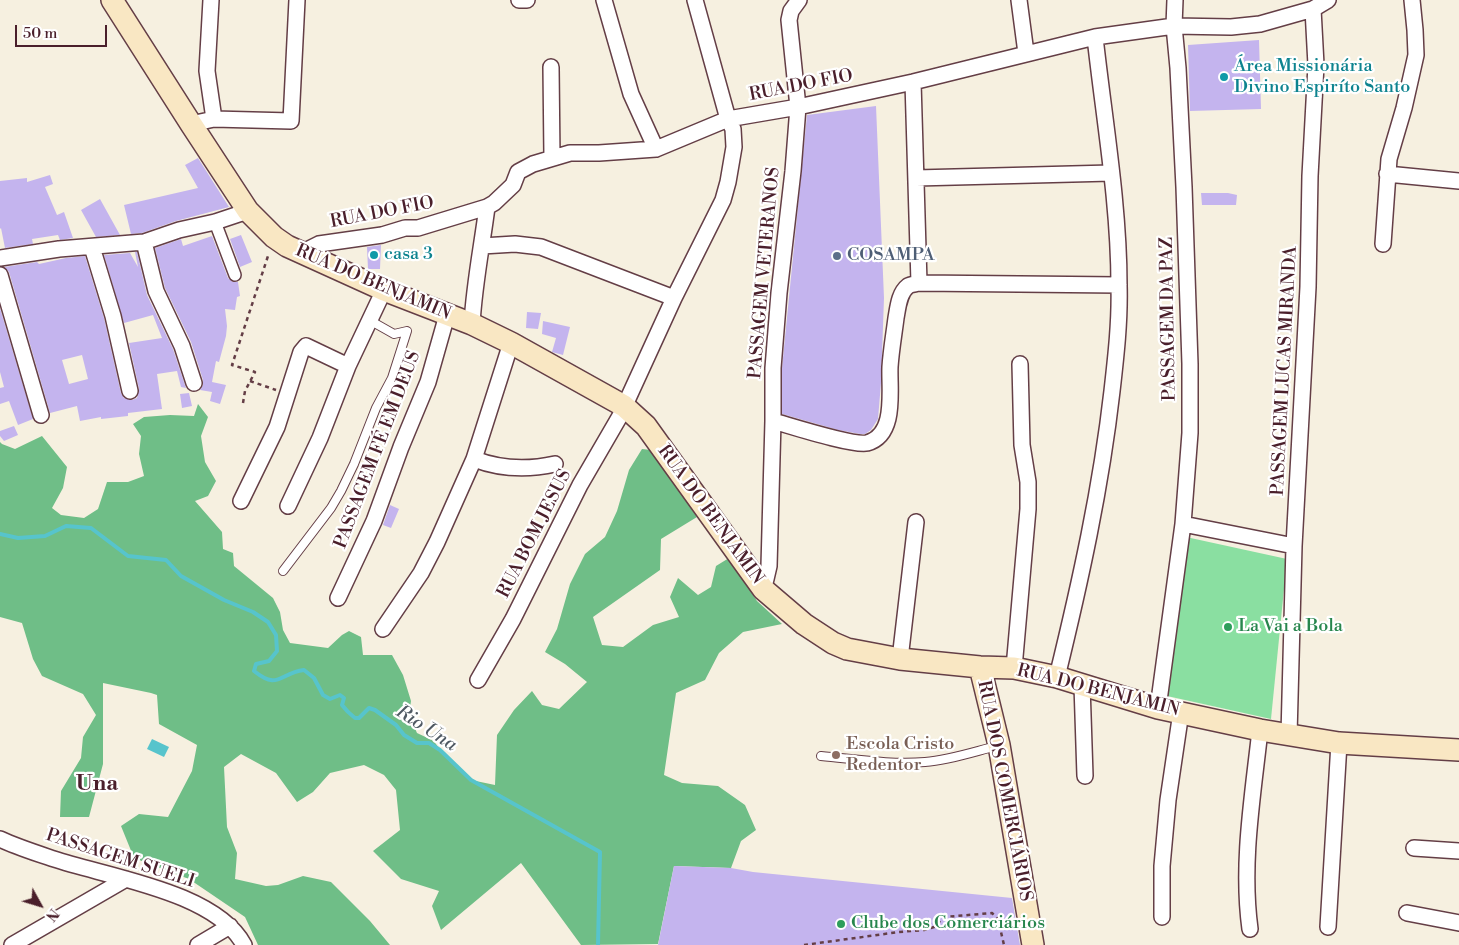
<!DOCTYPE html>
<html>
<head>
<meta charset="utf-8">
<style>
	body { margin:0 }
	#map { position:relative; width:1459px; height:945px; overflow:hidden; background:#f6f0e0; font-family:"Libre Bodoni",serif }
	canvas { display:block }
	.north { position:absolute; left:15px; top:880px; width:50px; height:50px; -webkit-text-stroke:4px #fff; paint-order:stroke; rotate:129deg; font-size:14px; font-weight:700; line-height:20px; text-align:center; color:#4a1f2b }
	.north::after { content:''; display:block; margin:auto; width:18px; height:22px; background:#4a1f2b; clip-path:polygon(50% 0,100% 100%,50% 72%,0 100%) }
	.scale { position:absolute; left:15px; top:25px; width:92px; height:22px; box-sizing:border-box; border:2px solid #4a1f2b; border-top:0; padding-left:6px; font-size:15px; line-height:18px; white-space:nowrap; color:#4a1f2b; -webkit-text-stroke:4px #fff; paint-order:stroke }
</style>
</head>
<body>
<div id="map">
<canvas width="1459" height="945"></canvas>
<div class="north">N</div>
<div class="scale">50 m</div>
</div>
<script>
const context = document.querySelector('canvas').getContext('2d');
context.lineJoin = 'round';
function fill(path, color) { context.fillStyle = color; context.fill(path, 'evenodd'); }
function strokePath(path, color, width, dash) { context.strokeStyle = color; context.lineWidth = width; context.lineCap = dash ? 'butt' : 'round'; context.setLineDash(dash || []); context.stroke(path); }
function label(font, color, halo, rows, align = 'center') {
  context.font = font + ' "Libre Bodoni",serif'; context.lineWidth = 4.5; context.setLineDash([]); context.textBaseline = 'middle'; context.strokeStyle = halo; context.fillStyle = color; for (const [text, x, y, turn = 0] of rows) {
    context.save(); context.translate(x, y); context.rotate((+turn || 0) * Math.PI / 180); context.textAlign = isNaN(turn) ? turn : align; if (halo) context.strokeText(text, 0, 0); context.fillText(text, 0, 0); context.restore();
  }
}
fill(new Path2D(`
	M1186 537 1287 559 1271 719 1167 696Z`), '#8adfa1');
fill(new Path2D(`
	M198 404 208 417 201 436 205 462 216 481 208 496 195 501 222 532 223 549 233 553 234 566 273 598 280 612 283 630 290 643 328 648 342 635 349 631 361 637 363 655H392L403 675 411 701 409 715 417 733 434 741 440 750 471 780 495 785 497 735 514 710 532 691 542 705 559 709 587 682 565 664 545 652 557 629 570 584 585 554 605 537 617 511 629 470 642 449 651 450 697 517 661 539 660 570 593 617 602 645 623 647 653 625 679 617 670 597 678 578 698 595 711 587 716 566 729 558 757 601 782 624 743 632 719 653 705 680 676 693 664 775 682 783 718 786 745 805 756 830 741 841 731 868 674 866 658 944 581 945 521 863 441 930 432 906 439 891 401 879 373 851 400 830 396 790 384 775 364 765 330 773 313 792 297 802 276 773 241 754 224 767 227 827 237 853 235 879 266 886 278 885 303 876 331 882 370 921 390 945H258L245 917 189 879 134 858 121 826 139 814 168 817 192 771 197 745 159 724 157 695 151 693 103 683V764L89 817H60L61 791 81 758 83 737 96 715 83 694 42 676 33 659 22 623 0 617V442L2 444 15 449 42 436 67 467 63 488 52 508 61 515 84 518 98 509 107 482H128L144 476 139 454 141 436 133 424 144 417 170 415 194 416Z`), '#6fbe87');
fill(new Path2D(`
	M152 739 169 747 164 757 147 749Z`), '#57c4cc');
strokePath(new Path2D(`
	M0 534 18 538 45 536 66 526 91 528 128 556 166 560 181 576 224 600 253 612 268 622 276 635 277 651 269 661 256 664 254 671C279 691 279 673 304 670L314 678 323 695 330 699 340 695 344 698 342 705C345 709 351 715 355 718H359L369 708 375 710 396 725 404 735 417 743H429L440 750 471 780 600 852 598 945`), '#57c4cc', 4);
fill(new Path2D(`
	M1259 40 1261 109 1190 111 1188 45Z
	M876 106 884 298 881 383 878 419 871 430 865 434H860L838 430 782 414V368L807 115Z
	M198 158 229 207 176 221 142 233 131 234 124 205 198 188 185 165Z
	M50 175 53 184 45 187 57 215 64 212 73 238 60 240 58 235 32 239 33 244 5 248 1 228 0 229V181L27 178V182Z
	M1201 193H1228L1237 195 1236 205H1202Z
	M100 199 120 235 96 237 81 210Z
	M241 235 252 262 240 267 230 239Z
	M212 236 228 278 233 282H238L240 296 237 297 235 310 225 309 227 326 226 336 219 362 216 361 212 382 226 385 220 404 210 401 212 392 200 390 203 385V380L191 342 165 288 155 248 181 239 183 246Z
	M381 245 380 269H368L367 247Z
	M135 252H137L147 295 173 349 186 388 181 387 177 371 157 374 162 409 128 413V416L101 419V417L80 421 77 406 50 413 9 272 4 267 37 262 39 264 66 258 85 256 104 318 121 393 124 398 132 400 137 398 139 389 129 343 162 338 153 315 124 323 104 255 130 253 138 267ZM82 355 88 379 69 384 62 360Z
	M0 308 33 419 18 425 9 401 0 404V388L4 387 0 372Z
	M527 312 541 313 538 329 526 328Z
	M543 321 570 327 563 355 552 352 556 338 542 334Z
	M189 393 192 406 182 408 180 394Z
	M14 426 18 435 4 441 0 436V431Z
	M390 505 399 509 391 528 383 525Z
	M674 866 731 868 753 872 1012 898 1020 945H658Z`), '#c4b4ee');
const service = new Path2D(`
	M283 571 331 508 341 491 354 464 376 408 392 378 407 331 394 334 371 321
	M821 756C855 759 891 765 925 762 950 760 973 752 997 746`);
const pedestrian = new Path2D(`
	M215 222 235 275`);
const minor = new Path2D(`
	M211 0 207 71 214 119
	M519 0H527
	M604 0 631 94 656 149
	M1019 0 1026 53
	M551 67 552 158
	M913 82 919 283
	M191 124 214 119 291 121 297 0
	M1387 174 1459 181
	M916 178 1111 173
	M144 242 156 291 182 346 194 383
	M1383 244 1389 159 1404 108 1416 55 1415 30 1412 0
	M482 246 515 244 541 247 674 298
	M92 247 113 316 130 391
	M303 252 319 244 382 235 405 228H418L487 207 494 203 513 185 518 172 533 164 570 153H599L656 149 728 119 798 107 913 82 1095 37 1174 26 1231 27 1260 24 1313 9 1328 0
	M0 258 59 249 144 242 179 230 215 222 248 211
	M0 275 41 415
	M472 324C474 285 482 246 487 207
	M773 421C791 426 853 446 867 443 897 435 889 390 890 367 891 351 894 334 896 318 898 307 899 293 908 286 911 284 916 284 919 283L1119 285
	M474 459C500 469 528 470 555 464
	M241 501 277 427 301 352 306 346 348 366
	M288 506 320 438 348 366 384 290
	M1183 524 1294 546
	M763 589 766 579 769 566 773 421V368L779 293 793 171 798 107 789 20 791 11 799 0
	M338 598 374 521 401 447 428 382 447 315
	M383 629 421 573 437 542 474 459 511 343
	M900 659 916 522
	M1014 668 1028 509V482L1022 445 1020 364
	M1057 677C1080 583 1101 488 1112 391 1116 356 1120 321 1119 285 1119 203 1104 119 1095 37
	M478 680 513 619 580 485 620 416 674 298 723 200 728 182 734 147 733 129 728 119 695 0
	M1082 685 1085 776
	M1158 708 1183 524 1190 433V364L1184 187 1178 68 1174 26 1175 0
	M1289 735 1294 546 1308 287 1310 176 1316 65 1313 9
	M0 839C17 847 36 853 54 859 108 877 216 892 244 945
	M1414 848 1459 851
	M1407 913 1459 923
	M1162 917V866L1168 800 1181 712
	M1328 927 1339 743
	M1250 929C1241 863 1253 795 1260 730
	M12 945 126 879
	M198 945 230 926`);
const secondary = new Path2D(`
	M112 0 191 124 248 211 274 237 287 246 384 290 472 324 511 343 624 406 646 426 763 589 804 624 833 643 847 649 900 659 980 667 1014 668 1057 677 1158 708 1260 730 1339 743 1459 750
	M980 667 999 745 1033 945`);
strokePath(service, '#643e46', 10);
strokePath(pedestrian, '#643e46', 14);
strokePath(minor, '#643e46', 18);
strokePath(secondary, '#643e46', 24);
strokePath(new Path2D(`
	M250 381 276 390
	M243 403 245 391 255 372 232 365 269 253
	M804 945 899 932 924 930 934 927 944 917 992 913 998 919 1004 945`), '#643e46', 2.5, [4, 4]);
strokePath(service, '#fff', 8);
strokePath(pedestrian, '#fff', 11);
strokePath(minor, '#fff', 15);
strokePath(secondary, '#f9e7c3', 21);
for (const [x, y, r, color] of [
	[1224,77,5,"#0f9aa8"],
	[374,255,5,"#0f9aa8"],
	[837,256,5,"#5c6f8a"],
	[1228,627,5,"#2e9e5b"],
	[836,755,5,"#8d6e63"],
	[841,924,5,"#2e9e5b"]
]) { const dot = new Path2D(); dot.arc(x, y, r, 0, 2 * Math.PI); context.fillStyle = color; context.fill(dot); strokePath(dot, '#fff', 2); }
label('18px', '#0d838f', '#fff', [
	["Área Missionária",1234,67],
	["Divino Espiríto Santo",1234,88],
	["casa 3",384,255]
], 'left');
label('18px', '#4a1f2b', '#fff', [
	["RUA DO FIO",801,86,-11],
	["RUA DO FIO",382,213,-11],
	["PASSAGEM VETERANOS",765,273,-85],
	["RUA DO BENJAMIN",373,283,23],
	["PASSAGEM DA PAZ",1169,319,-91],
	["PASSAGEM LUCAS MIRANDA",1285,371,-87],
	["PASSAGEM FÉ EM DEUS",378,450,-69],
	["RUA DO BENJAMIN",710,515,54],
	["RUA BOM JESUS",535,534,-63],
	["RUA DO BENJAMIN",1098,691,14],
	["RUA DOS COMERCIÁRIOS",1004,791,79],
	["PASSAGEM SUELI",120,859,18]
]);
label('18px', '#4e5e75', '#fff', [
	["COSAMPA",847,256]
], 'left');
label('18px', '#27864d', '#fff', [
	["La Vai a Bola",1238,627],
	["Clube dos Comerciários",851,924]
], 'left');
label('18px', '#785e54', '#fff', [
	["Escola Cristo",846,745],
	["Redentor",846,766]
], 'left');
label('italic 19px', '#4f5963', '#fff', [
	["Rio Una",426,729,33]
]);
label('bold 22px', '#4a1f2b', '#fff', [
	["Una",97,785]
]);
</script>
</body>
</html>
